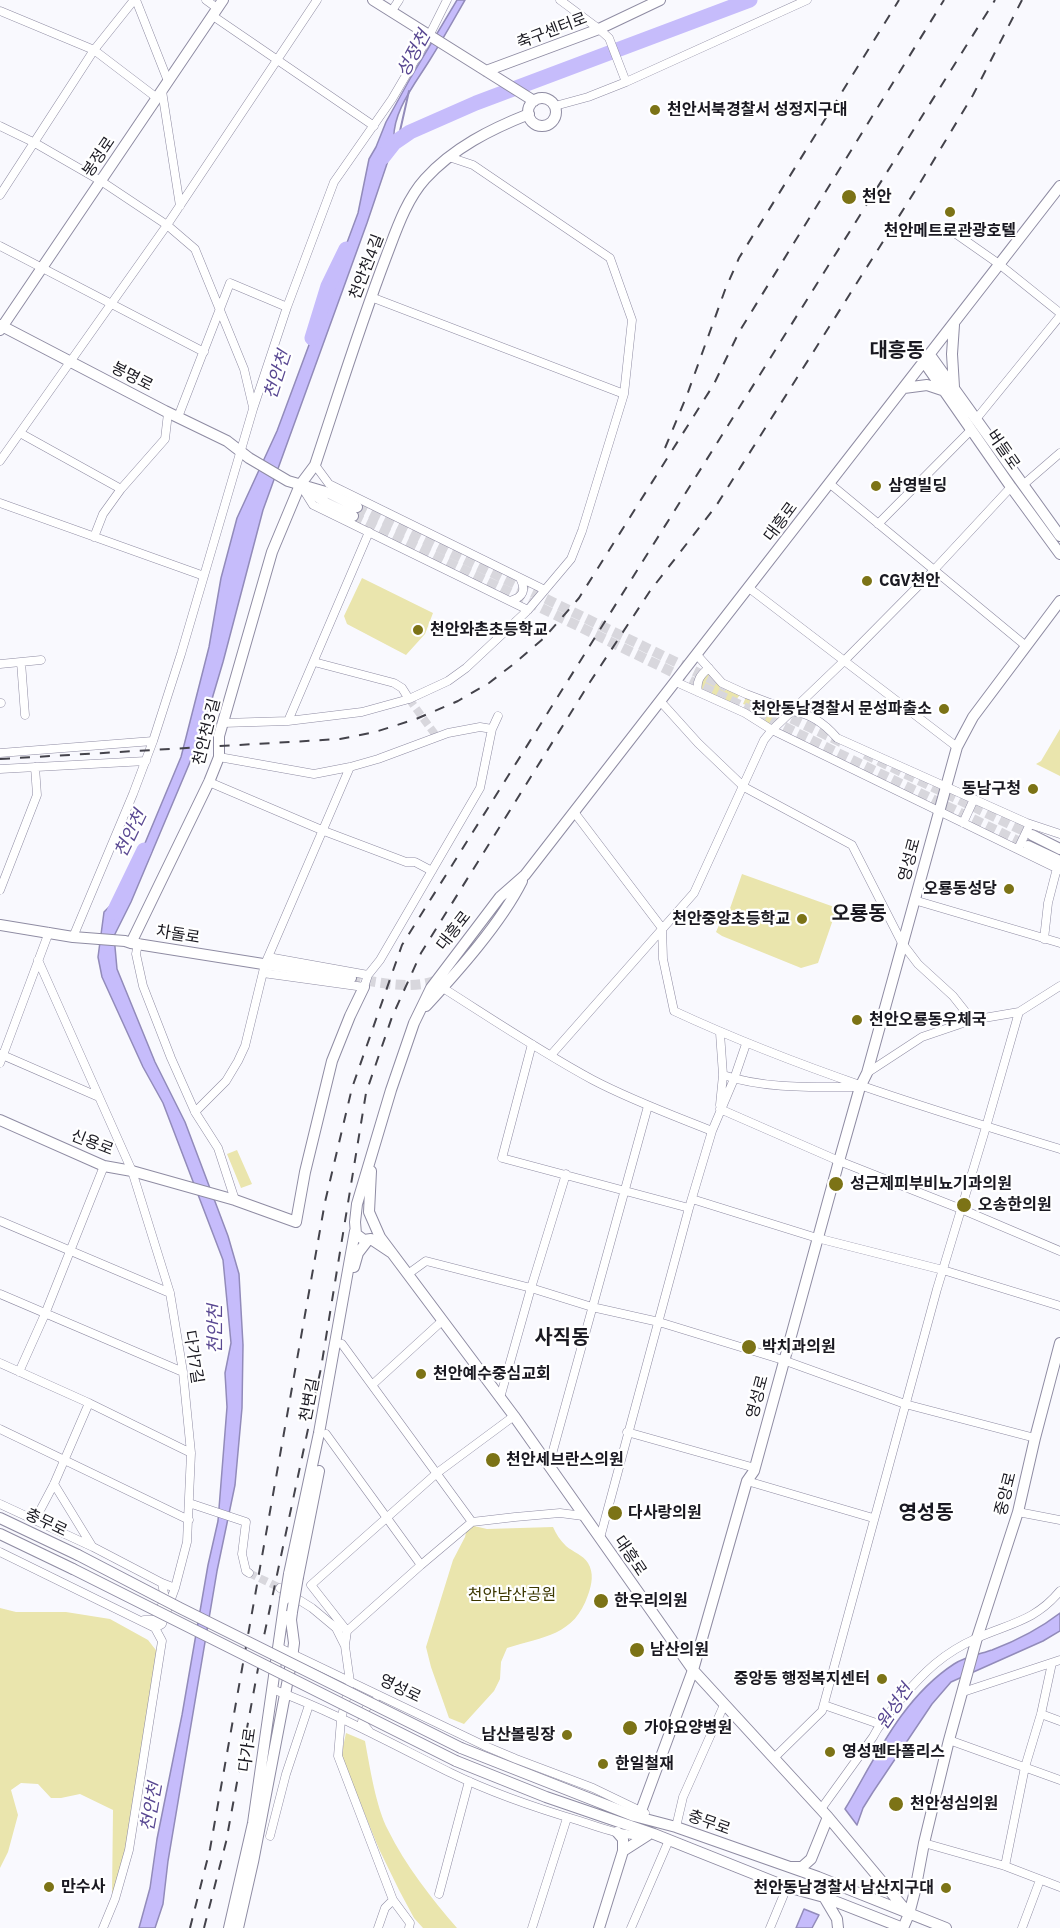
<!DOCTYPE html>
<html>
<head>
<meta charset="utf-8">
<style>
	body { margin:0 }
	canvas { display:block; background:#f9f9fe }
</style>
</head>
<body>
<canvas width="1060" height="1928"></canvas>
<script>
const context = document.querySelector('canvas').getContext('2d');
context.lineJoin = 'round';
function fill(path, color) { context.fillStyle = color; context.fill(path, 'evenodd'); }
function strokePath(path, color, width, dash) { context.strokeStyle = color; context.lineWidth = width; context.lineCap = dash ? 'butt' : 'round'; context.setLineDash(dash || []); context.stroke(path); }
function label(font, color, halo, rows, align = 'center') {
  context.font = font + ' "IBM Plex Sans","Noto Sans KR",sans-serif'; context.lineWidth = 4.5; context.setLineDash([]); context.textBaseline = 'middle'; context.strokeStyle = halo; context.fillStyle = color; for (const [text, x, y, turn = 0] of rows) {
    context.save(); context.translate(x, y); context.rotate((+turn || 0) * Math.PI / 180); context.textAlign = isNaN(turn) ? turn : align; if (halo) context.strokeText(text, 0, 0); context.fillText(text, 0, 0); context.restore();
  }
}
fill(new Path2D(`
	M362 578 433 613 425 634 406 655 347 624 344 616Z
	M708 671 721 687 741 695 738 697 734 706 701 689V679Z
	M746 697 781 711V712L770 724H767L744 711 746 705 743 704Z
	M1060 729V776L1036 764 1041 761Z
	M742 874 837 908 818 963 801 968 722 936 716 932 719 925 715 923 720 914 727 917Z
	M237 1150 252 1184 241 1188 227 1154Z
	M474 1526 487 1529 553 1527C556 1534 560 1540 566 1546 573 1552 583 1555 588 1563 594 1573 592 1584 588 1595 574 1636 544 1636 507 1648L501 1662 500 1679 494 1691 464 1724 449 1718 431 1667 426 1647 453 1560 465 1537 467 1528Z
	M0 1608 16 1612H66L110 1619 148 1640 159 1654 118 1893 112 1896 113 1810 80 1794 61 1798H51L38 1784 21 1783 11 1790 18 1815 8 1852 0 1868Z
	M346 1733 365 1741C370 1768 376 1807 388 1830 405 1865 432 1899 457 1928H423L414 1918 399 1890 379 1849 341 1756Z`), '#eae5ad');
const water = new Path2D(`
	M457 0H465C454 19 443 39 431 58 416 83 391 112 394 143L367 223 263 510 223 662 201 736 131 902 114 936 117 969 155 1062 185 1122 228 1236 239 1274 243 1345 242 1408 235 1485 217 1571 168 1861 163 1904 155 1928H139L150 1888 157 1839 182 1715 208 1565 218 1521 227 1407 225 1373 231 1343 223 1260 163 1103 143 1067 102 977 98 957 104 912 125 891 181 757 209 647 221 578 237 518 277 431 358 213 369 159 376 147 386 122 411 77Z
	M1060 1613V1631L1043 1641 951 1682 932 1704 873 1792 863 1808 857 1825 845 1809C876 1757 902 1698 954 1664 965 1657 980 1654 992 1650 1018 1640 1038 1630 1060 1613Z
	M804 1909 819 1915 812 1928H796Z`);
fill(water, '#c6bcfb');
strokePath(water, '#928bba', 1.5);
strokePath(new Path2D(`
	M392 142 400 131 409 91`), '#928bba', 2);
strokePath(new Path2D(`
	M383 157 394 143 410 132 476 103 750 0
	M312 338 328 286 346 249
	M114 912 144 850`), '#c6bcfb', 15);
strokePath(new Path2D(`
	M409 699 437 737
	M249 1573 280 1588`), '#d8d7dd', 8, [8, 4]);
strokePath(new Path2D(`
	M357 507 727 687
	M353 516 1028 846
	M751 699 843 743
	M865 754 1032 835
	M351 978C378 982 414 991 439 979`), '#d8d7dd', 10, [10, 5]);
const street = new Path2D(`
	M136 0 168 81
	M206 0 217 8
	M560 0 599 29 609 38 626 82
	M0 11 94 50 157 98
	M391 12 399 0
	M213 16 374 126
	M162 91 180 206
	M555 106 588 97 626 82 807 0
	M0 126 35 143 101 181 167 225 195 249 244 369 253 407
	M449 157 473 165 610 258 632 320 624 394
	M0 195 94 50 134 0
	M949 229 999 264 1060 313
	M0 246 204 352
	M178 417 230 283 287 307
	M977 418 1060 316
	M20 433 121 489
	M0 461 167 225 317 0
	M315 465 329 484 545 590
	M829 483 1026 646
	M1023 485 1060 453
	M303 489 313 505 528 610
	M0 503 204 576
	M878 524 971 430
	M94 537 103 514 121 489 165 439 168 413
	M749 588 957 747
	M510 601C524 597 526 590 520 578
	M697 655 722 683 746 694 791 711C810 713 825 724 837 738L1027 823 1060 834
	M21 662 25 715
	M314 662 394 683 402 688 409 699 448 681 466 668 528 610 571 559 582 531 624 394 371 297
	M0 664 41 660
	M676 682 745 713 772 730 1060 870
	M698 692C696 681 700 675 709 668
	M661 702 698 743 744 787 852 845 902 943 918 964 953 996 972 1020
	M0 703H1
	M288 721 362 712 409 699
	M223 723 288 721 369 532
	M0 753 153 741
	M219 757 314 774 350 767 378 759 448 733 480 727 492 729
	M0 769 146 761
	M209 782 324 831 406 862H415L432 871
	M574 812 662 928 663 959 674 1011C799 1069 929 1109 1060 1149
	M963 823 974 799
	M1018 849 1030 824
	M0 890 37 795 35 767
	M914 900 1060 943
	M73 937 133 794 153 741 181 654 253 409 287 307 334 182 392 99 429 36 447 0
	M1044 939 1048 903 1057 868
	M138 943 136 954 143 986 171 1058 195 1112 218 1148 235 1200
	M268 957 368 975
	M38 960 132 1171 170 1293 183 1372 191 1453 187 1542 175 1588 162 1624 155 1628
	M263 973 364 987 368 975 380 960 480 788 492 729 498 716
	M443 988C492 1019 541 1052 593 1080 631 1100 672 1115 712 1131
	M720 1033 723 1075 720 1105
	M532 1044 502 1158 689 1208
	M0 1054 99 1097
	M551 1055 694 893 764 740 772 730 844 661 933 571 1011 487
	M0 1063 49 932
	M867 1073 922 1037 972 1020 1019 1012 1060 986
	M723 1075C765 1089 812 1087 856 1087
	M720 1109 839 1161 961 1209 1060 1251
	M195 1112 226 1081 238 1061 245 1046 265 964 350 767
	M692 1199 817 1238 943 1270 1060 1306
	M0 1221 170 1293
	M408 1274 426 1261 531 1288 592 1307 659 1322 783 1360 905 1404 1035 1438
	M0 1294 183 1372
	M336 1343 342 1344 472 1522
	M0 1363 89 1403 191 1453
	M19 1372 45 1314 104 1166
	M372 1385 442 1321
	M500 1398 531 1288 566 1174
	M0 1429 189 1520
	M627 1432 755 1468
	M326 1434 421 1565
	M549 1465 648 1106
	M747 1481 873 1518
	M54 1484 92 1546
	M189 1503 246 1522 242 1554 246 1571 249 1573
	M0 1504 93 1547 162 1583 175 1588
	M1018 1512 1060 1520
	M35 1520 54 1484 89 1403
	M600 1538 689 1208 712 1131 734 1079 746 1044
	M0 1552 155 1628 162 1641 129 1850 115 1899 103 1928
	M280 1588 312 1608 336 1628 345 1646 350 1682 341 1720 338 1756 393 1900 410 1923 409 1928
	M144 1620H155L165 1599 162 1583
	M347 1631 421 1565 472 1522 515 1517 560 1513 583 1516
	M345 1645 347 1631 311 1585 437 1473 514 1416
	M278 1647 485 1746 516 1759 593 1788 645 1813
	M272 1689C334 1712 392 1744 451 1773 492 1793 536 1808 580 1821 601 1828 624 1837 647 1835
	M963 1692 1060 1660
	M824 1705 879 1724
	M1041 1714 1060 1721
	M369 1731 362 1722C363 1712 366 1705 375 1701
	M949 1740 1060 1780
	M774 1758 822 1711 937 1289 986 1127 1019 1012
	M821 1809 873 1737C880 1723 890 1712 900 1700 924 1672 943 1653 977 1638 1011 1623 1035 1621 1060 1591
	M676 1827 683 1797 724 1705
	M270 1836 286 1774 309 1705
	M924 1843 1005 1866 1060 1887
	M1005 1866 1025 1767 1041 1714 1052 1663
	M439 1894 469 1781
	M378 1928 385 1908 393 1900
	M532 1928 567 1818
	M631 1928 669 1840
	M770 1928 787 1887
	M1022 1928 1040 1880`);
const secondary = new Path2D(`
	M373 0 534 101
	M486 71 599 29 660 0
	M528 112a14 14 0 1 1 28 0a14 14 0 1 1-28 0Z
	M0 325 165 411 227 441 249 458 288 481 329 493 357 507
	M954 325 952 354 954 387
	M0 330 223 0
	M930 355 1060 536
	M924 362 1011 487 1060 554
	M904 388 927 385 942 390
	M308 490 326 503 353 516
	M1032 835 1060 849
	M1028 846 1060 861
	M0 925 73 937 125 941 131 943 351 978
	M131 943 209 782 219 757V736L272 552 300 485 315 465C338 396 360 325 386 257 396 231 406 200 425 179 453 148 491 129 529 114
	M426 1006C458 971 501 923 522 881
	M0 1120 104 1166 132 1171 235 1200 296 1222 305 1172 332 1061 350 1016 364 987
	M371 1171 369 1212 380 1237 514 1416 693 1670 828 1817 909 1914
	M392 1253 371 1239 364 1240 356 1234 355 1222 357 1204 391 1090 414 1023 431 988 500 897 525 875 1060 186
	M354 1267 358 1253 368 1240
	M0 1518 78 1555
	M0 1534 73 1569
	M289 1574 319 1433 355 1231
	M298 1577 319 1471
	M461 1748 634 1816 676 1827 818 1877 946 1928
	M456 1761 546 1797 654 1834 787 1887 824 1897 903 1928
	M641 1811 693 1670 747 1481 754 1471 839 1161 860 1087 867 1073 957 747 973 717 1060 601
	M623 1851 648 1835
	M791 1867H802L811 1859 828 1817
	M824 1897 837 1919 838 1928
	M229 1928 253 1823 285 1599
	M238 1928 253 1862 292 1658 294 1643 291 1620 292 1612
	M599 1928 623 1851V1839L617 1832
	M903 1928 909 1914 915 1891 924 1843 949 1740 977 1638 1018 1512 1035 1438 1060 1343`);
strokePath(street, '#8f8ca3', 9);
strokePath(secondary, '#8f8ca3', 12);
strokePath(street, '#fff', 8);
strokePath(secondary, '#fff', 10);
strokePath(new Path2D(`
	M665 448 687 395 725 290 739 258 899 0
	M0 759 340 739 375 732 416 719 458 701 489 683 515 663 544 638 579 598 714 384 739 332 944 0
	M190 1928 210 1849 325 1202 352 1088 402 945 995 0
	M204 1928 226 1842 264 1636 321 1368 366 1093 392 1017 421 953 590 682 650 591 716 506 920 183 973 95 1022 0`), '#44434b', 2, [10, 10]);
const secondaryBridge = new Path2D(`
	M78 1555 180 1608 461 1748
	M73 1569 456 1761
	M285 1599 289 1574
	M292 1612 298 1577`);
strokePath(secondaryBridge, '#8f8ca3', 12, []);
strokePath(secondaryBridge, '#fff', 10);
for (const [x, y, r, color] of [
	[655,110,6,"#7c7316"],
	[849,197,8,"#7c7316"],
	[950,212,6,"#7c7316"],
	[876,486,6,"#7c7316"],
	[867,581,6,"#7c7316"],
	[418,630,6,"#7c7316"],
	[944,709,6,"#7c7316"],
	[1033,789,6,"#7c7316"],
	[1009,889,6,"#7c7316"],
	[802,919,6,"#7c7316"],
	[857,1020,6,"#7c7316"],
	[836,1184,8,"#7c7316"],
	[964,1205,8,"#7c7316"],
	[749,1347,8,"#7c7316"],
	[421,1374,6,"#7c7316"],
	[493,1460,8,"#7c7316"],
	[615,1513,8,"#7c7316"],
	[601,1601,8,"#7c7316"],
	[637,1650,8,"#7c7316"],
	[882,1679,6,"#7c7316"],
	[630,1728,8,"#7c7316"],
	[567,1735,6,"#7c7316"],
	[830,1752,6,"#7c7316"],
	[603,1764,6,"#7c7316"],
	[896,1804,8,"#7c7316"],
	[49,1887,6,"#7c7316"],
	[946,1888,6,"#7c7316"]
]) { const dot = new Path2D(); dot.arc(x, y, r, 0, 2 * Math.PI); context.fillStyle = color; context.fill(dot); strokePath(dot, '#fff', 2); }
label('16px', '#1a1921', '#fff', [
	["축구센터로",552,31,-21],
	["봉정로",99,157,-56],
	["천안천4길",367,267,-69],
	["봉명로",132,377,27],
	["버들로",1003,450,55],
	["대흥로",781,522,-53],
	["천안천3길",207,732,-76],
	["영성로",910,860,-75],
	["대흥로",454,931,-52],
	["차돌로",178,935,9],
	["신용로",92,1143,21],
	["다가7길",193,1357,81],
	["영성로",758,1397,-75],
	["천변길",310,1400,-79],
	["중앙로",1006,1494,-76],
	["충무로",46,1523,25],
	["대흥로",630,1556,56],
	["영성로",400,1689,26],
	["다가로",248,1750,-82],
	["충무로",709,1823,20]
]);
label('bold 16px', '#1a1921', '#fff', [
	["천안서북경찰서 성정지구대",667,110],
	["천안",862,197],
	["천안메트로관광호텔",950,231,"center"],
	["삼영빌딩",888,486],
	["CGV천안",879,581],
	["천안와촌초등학교",430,630],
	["천안동남경찰서 문성파출소",932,709,"right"],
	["동남구청",1021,789,"right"],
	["오룡동성당",997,889,"right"],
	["천안중앙초등학교",790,919,"right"],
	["천안오룡동우체국",869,1020],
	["성근제피부비뇨기과의원",850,1184],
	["오송한의원",978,1205],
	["박치과의원",762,1347],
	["천안예수중심교회",433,1374],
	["천안세브란스의원",506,1460],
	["다사랑의원",628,1513],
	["한우리의원",614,1601],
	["남산의원",650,1650],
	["중앙동 행정복지센터",870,1679,"right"],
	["가야요양병원",644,1728],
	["남산볼링장",555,1735,"right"],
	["영성펜타폴리스",842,1752],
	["한일철재",615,1764],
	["천안성심의원",910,1804],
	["만수사",61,1887],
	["천안동남경찰서 남산지구대",934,1888,"right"]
], 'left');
label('16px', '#3c3700', '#fff', [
	["천안남산공원",512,1595]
]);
label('italic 18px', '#594892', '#fff', [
	["성정천",414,54,-61],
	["천안천",278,375,-72],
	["천안천",131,834,-64],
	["천안천",216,1329,-90],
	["원성천",895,1707,-56],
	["천안천",152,1807,-80]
]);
label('bold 20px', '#1a1921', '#fff', [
	["대흥동",897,351],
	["오룡동",859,914],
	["사직동",562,1338],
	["영성동",926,1513]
]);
</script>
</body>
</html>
